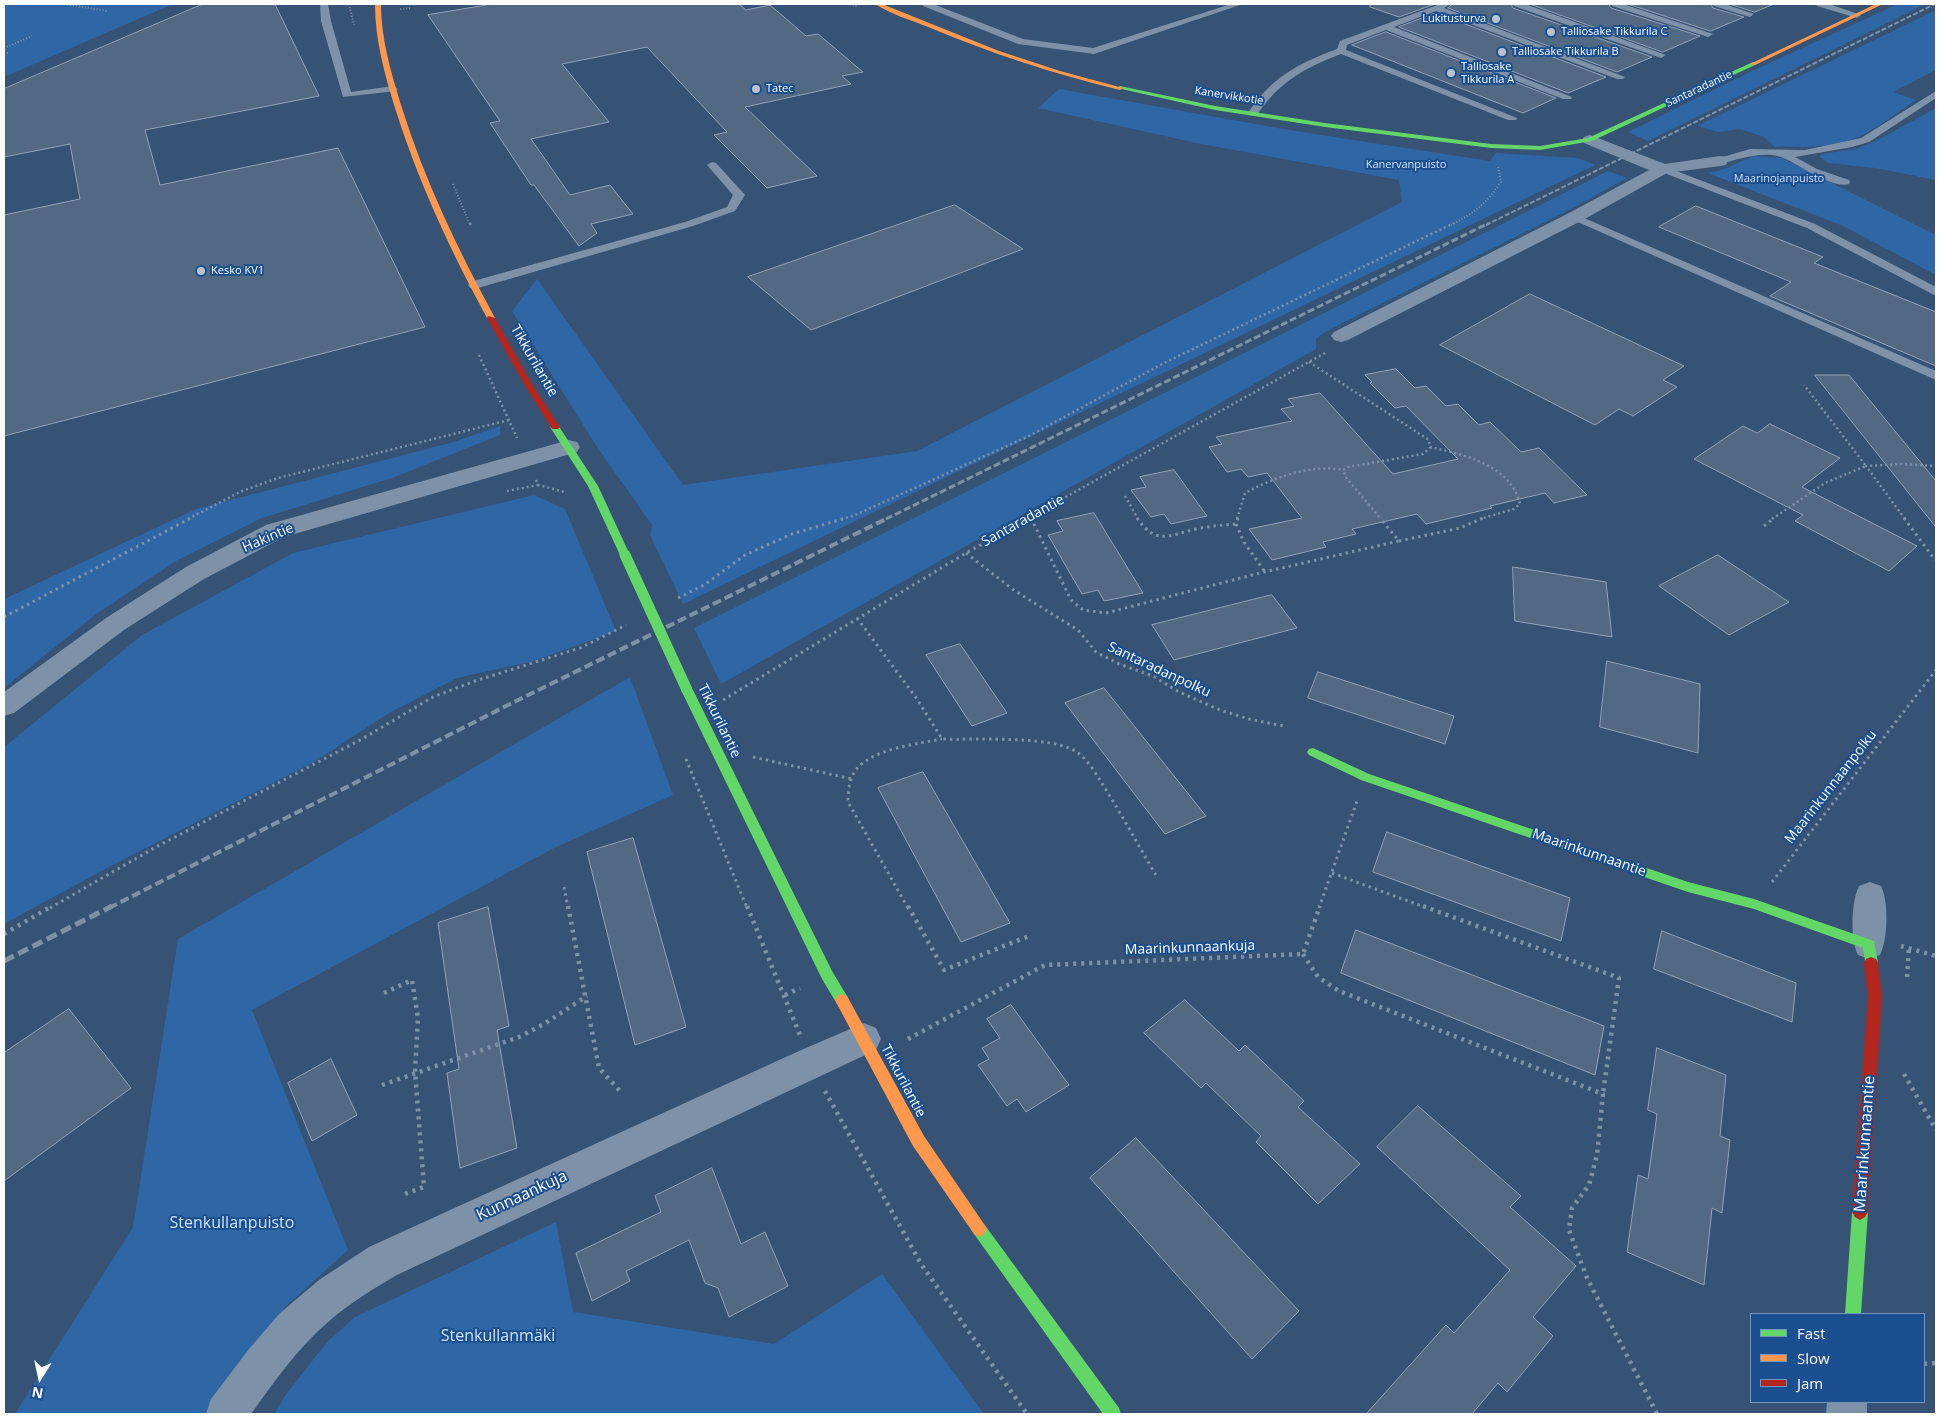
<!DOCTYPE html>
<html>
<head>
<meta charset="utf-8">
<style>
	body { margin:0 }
	#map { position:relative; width:1940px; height:1418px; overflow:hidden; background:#365274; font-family:"Open Sans",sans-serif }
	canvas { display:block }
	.frame { position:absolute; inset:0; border:5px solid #fff; pointer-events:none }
	.legend { position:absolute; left:1750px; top:1313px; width:175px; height:90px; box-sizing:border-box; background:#1b4f8f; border:1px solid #7695bc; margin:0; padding:6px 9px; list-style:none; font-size:15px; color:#fff }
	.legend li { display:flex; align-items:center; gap:10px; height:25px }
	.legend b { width:25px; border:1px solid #7695bc }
	.north { position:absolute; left:15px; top:1353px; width:50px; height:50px; -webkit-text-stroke:4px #1b4f8f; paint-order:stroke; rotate:190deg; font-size:14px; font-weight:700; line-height:20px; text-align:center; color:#fff }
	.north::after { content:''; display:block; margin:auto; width:18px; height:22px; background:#fff; clip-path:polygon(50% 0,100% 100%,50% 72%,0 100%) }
</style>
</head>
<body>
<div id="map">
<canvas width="1940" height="1418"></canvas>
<div class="frame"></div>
<ul class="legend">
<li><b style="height:6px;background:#63d668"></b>Fast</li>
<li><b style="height:6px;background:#ff974d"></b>Slow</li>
<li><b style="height:6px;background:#b3261e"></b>Jam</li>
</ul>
<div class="north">N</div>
</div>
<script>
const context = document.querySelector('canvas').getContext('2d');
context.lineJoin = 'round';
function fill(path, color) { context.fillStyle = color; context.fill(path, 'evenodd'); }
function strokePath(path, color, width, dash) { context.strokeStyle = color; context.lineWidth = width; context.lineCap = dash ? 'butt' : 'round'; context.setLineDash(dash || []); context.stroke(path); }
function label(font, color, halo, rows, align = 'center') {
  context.font = font + ' "Open Sans",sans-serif'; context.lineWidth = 4; context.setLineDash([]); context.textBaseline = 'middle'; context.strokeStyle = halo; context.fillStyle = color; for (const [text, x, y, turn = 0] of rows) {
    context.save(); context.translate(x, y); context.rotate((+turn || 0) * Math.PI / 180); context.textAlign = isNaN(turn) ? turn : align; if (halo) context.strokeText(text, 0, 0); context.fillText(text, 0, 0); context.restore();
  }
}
fill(new Path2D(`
	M4 4H173L4 77Z
	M1898 4H1926L1648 141 1628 132 1750 72Z
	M1936 10V70L1893 92 1916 100C1895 114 1873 132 1849 141 1826 149 1799 146 1775 147L1764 137 1740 129 1718 132 1697 126Z
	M1059 89 1289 130 1490 161 1496 153 1578 158 1595 165 683 604 650 535 652 525 599 450 512 311 537 279 683 485 917 451 1402 202 1399 180 1201 144 1038 108Z
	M1936 108V180L1875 168 1828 163 1820 157 1821 154 1856 149 1876 141Z
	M1754 156 1782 158 1936 235V275L1843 226 1708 173 1724 169Z
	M1608 171 1627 178 1569 210 1325 332 1316 339V349L721 684 694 628Z
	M500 426V435L392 478 262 518 176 561 95 615 4 688V599L196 509 450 443Z
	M534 495 565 509 616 631 534 661 457 678 389 713 314 762 105 869 4 924V747L142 635 293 553Z
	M630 677 673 795 554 848 252 1010 348 1250 284 1308 221 1388 207 1414H15L133 1227 178 939Z
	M556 1222 573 1312 774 1344 882 1274 984 1414H275L284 1397 327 1342 355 1317Z`), '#2f66a5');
const building = new Path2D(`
	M203 4H275L319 96 145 130 160 185 338 148 425 327 4 436V215L80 199 70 144 4 157V89Z
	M493 4H739L746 10 770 5 806 36 818 34 863 72 842 76 851 84 745 107 817 176 767 188 714 135 727 132 647 47 562 64 609 122 531 139 570 195 610 185 633 214 591 224 597 233 579 246 534 185H531L490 123 500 121 428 15Z
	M1371 4H1435L1399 17 1370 7Z
	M1453 4H1511L1513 8 1652 57 1617 72 1448 8Z
	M1530 4H1609L1611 8 1700 36 1663 52Z
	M1628 4H1711L1713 8 1744 17 1711 31Z
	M1730 4H1774L1755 12Z
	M1436 13 1606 77 1568 93 1399 27Z
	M1386 32 1556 98 1523 113 1352 45Z
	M955 205 1023 249 811 330 748 277Z
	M1696 206 1823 257 1814 263 1936 312V366L1770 296 1791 282 1659 227Z
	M1530 294 1684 366 1663 380 1677 387 1633 416 1619 409 1595 425 1440 345Z
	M1396 369 1415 388 1426 386 1446 406 1458 404 1479 425 1490 422 1521 452 1539 448 1587 495 1554 503 1545 493 1490 506 1492 508 1426 524 1417 514 1352 529 1356 534 1323 542 1326 547 1272 560 1249 529 1302 518 1267 473 1248 477 1241 469 1227 472 1209 447 1222 444 1216 437 1292 421 1281 409 1294 406 1288 399 1320 393 1393 474 1458 459 1406 406 1395 408 1370 383 1372 382 1365 375Z
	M1815 375H1849L1936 481V527Z
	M1770 424 1840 458 1802 487 1917 546 1889 571 1795 521 1803 515 1694 459 1743 426 1757 433Z
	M1174 470 1207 516 1171 524 1164 514 1151 517 1131 490 1146 487 1140 477Z
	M1094 513 1143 593 1104 601 1098 590 1082 594 1048 535 1063 531 1057 521Z
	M1718 555 1789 602 1729 635 1659 586Z
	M1513 567 1606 582 1612 637 1515 621Z
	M1272 595 1297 628 1174 660 1152 625Z
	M960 644 1007 713 972 726 926 655Z
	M1607 661 1700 684 1698 753 1600 727Z
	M1318 672 1454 716 1445 744 1308 698Z
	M1104 688 1206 816 1165 834 1065 703Z
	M923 772 1010 923 961 942 878 788Z
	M1387 832 1570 898 1561 941 1373 872Z
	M633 838 686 1027 635 1045 587 852Z
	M488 907 509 1026 497 1030 517 1148 460 1168 447 1073 459 1069 438 923Z
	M1356 930 1604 1026 1595 1075 1341 973Z
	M1662 931 1796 983 1792 1022 1654 969Z
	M1185 1000 1239 1051 1245 1045 1304 1101 1298 1107 1360 1164 1318 1204 1256 1142 1261 1136 1206 1083 1201 1088 1144 1033Z
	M1011 1005 1069 1085 1026 1112 1017 1099 1007 1106 978 1065 989 1059 982 1048 1000 1038 987 1019Z
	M69 1009 131 1088 4 1181V1053Z
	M1657 1048 1726 1075 1720 1136 1730 1140 1722 1213 1712 1208 1704 1285 1627 1252 1638 1175 1648 1179 1657 1114 1648 1110Z
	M331 1059 357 1115 312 1141 288 1083Z
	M1418 1106 1521 1196 1510 1207 1576 1266 1533 1317 1553 1336 1507 1392 1498 1383 1472 1414H1366L1446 1325 1454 1333 1510 1270 1377 1147Z
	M1136 1138 1299 1311 1252 1359 1090 1178Z
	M712 1168 741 1244 765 1232 788 1286 729 1317 718 1288 705 1283 689 1240 626 1271 630 1281 592 1301 576 1253 661 1212 655 1196Z`);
fill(building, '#526984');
strokePath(building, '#92a2b6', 1);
strokePath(new Path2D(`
	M64 4 107 11
	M349 4 354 25
	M850 4 858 7
	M4 6 9 4
	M400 9 412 8
	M4 48 32 36
	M4 52 8 53
	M453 184 470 225
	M1451 225C1474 213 1486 204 1501 182L1498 166`), '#7d92a8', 2, [1, 2]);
strokePath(new Path2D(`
	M470 223 471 226
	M479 355 517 438
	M1309 362 1429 440 1430 448 1423 454 1348 467 1343 470 1347 479 1381 519
	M1430 447C1464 455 1510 464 1520 504L1514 509 1480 519
	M536 480 538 485 565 492
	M507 491 538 485
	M1125 496 1138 519
	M1030 517 1031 519
	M188 519 242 491 278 478 509 420
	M841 519 853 516 1029 436 1164 363 1454 223
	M1026 519 1325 353
	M1237 519 1245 493C1275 477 1310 464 1343 470
	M1772 519 1825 483 1866 466 1804 385
	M1905 519 1866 466 1900 464 1936 466`), '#7d92a8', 2.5, [2, 3]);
strokePath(new Path2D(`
	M1031 518 1071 600 1083 610 1106 613 1260 573 1399 541 1380 518
	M1137 518C1156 546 1170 535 1196 529 1210 526 1223 525 1236 524
	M1238 518 1236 524 1244 542 1265 572
	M1904 518 1935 560
	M1764 526 1774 518
	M1399 541 1460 528 1483 518
	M966 553 1015 591 1078 630 1096 652 1119 664 1153 676 1179 692 1220 710 1249 719 1284 726
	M678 598 704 585 745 555 792 534 846 518
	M4 617 191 518
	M857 618 917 699 942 739C974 740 1051 735 1077 752 1087 759 1095 772 1101 782 1121 813 1138 845 1157 877
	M723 700 966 553 1029 518
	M753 757 852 779
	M686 759 747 908
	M1332 873 1427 908
	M1772 882 1936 670
	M564 887 568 908
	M50 908 156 847 362 739 433 697 475 681 580 648 626 625
	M908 908 848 802C848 792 849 780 855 771 871 749 916 744 942 739
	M1319 908 1357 801`), '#7d92a8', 3, [2.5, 4]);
strokePath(new Path2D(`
	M568 906 599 1068 620 1091
	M747 906 800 1035
	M908 906 944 970 1029 936
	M1423 906 1619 978 1603 1094
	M4 934 52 906
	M1901 946 1936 956
	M1303 954 1318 977 1339 991 1603 1094 1597 1155 1589 1185 1572 1208 1569 1230 1587 1278 1657 1414
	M1907 977 1909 947
	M384 993 412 980 418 1018 415 1071 424 1187 402 1195
	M785 995 800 988
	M908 1039 1045 965 1303 954 1320 906
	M1904 1074 1936 1130
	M382 1085 519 1037 544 1024 587 996
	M825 1091 921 1264 1027 1414
	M1924 1364 1936 1363`), '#7d92a8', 4.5, [3, 5]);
fill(new Path2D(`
	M320 4H328L331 21 351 92 393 86 398 89 396 91 343 97 321 21Z
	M922 4H933L1023 39 1093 48 1231 4H1243L1094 54 1018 44 923 6Z
	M1440 4H1451L1444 8 1625 77 1623 79H1617L1436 11 1394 27 1572 97 1571 99H1563L1386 30 1347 45 1346 50 1517 118 1516 120H1508L1341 54C1304 68 1279 82 1257 115H1249L1248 113C1272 77 1297 64 1337 49L1340 41Z
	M1513 4H1525L1666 55 1661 58 1658 57 1514 6Z
	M1611 4H1623L1713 34 1708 37 1705 36 1612 6Z
	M1713 4H1725L1754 14 1750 17 1714 6Z
	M1816 4H1829L1861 15 1857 18 1817 6Z
	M1936 91V98L1869 142 1852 147 1795 157 1817 169 1849 180 1850 182 1849 184C1830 189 1798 163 1781 157 1761 151 1740 159 1720 164L1715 161 1716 159 1750 149 1805 150 1861 138Z
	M712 162 716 163 745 195 735 211 693 226 478 288H470L468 285 470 282 685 222 727 207 733 195 707 165Z
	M1663 166 1815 224 1936 287V296L1807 228 1659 171 1658 169Z
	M1575 214 1936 371V380L1571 219 1569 217 1571 215Z`), '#7d92a8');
fill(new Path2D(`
	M1590 135 1665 164 1720 156 1726 157 1728 161 1726 165 1720 166 1667 173 1581 221 1348 340 1341 342 1334 340 1331 336 1334 332 1569 213 1649 170 1584 143 1582 140 1584 137Z
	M569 440 577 442 580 447 577 452 284 537 204 579 124 630 14 713 4 716V692L106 618 186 567 266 525Z
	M1870 882 1881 886C1889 902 1888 939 1880 955L1869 959 1858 955C1850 939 1851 902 1859 886Z
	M864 1023 876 1028 881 1039 876 1050 397 1275C373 1289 348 1304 327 1323 297 1349 274 1382 251 1414H206L211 1399 249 1349 280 1313 319 1280 369 1247 799 1051Z
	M1827 1402H1867V1414H1826Z`), '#7d92a8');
fill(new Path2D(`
	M1753 62 1756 64 1755 65 1592 141 1540 150 1491 148 1325 127 1215 110 1117 88 1120 86 1215 106 1325 123 1491 144 1540 146 1588 138Z
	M555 424 558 425 598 486 630 555 629 557H621L620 555 588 486 550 427Z
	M687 686 693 690 832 971 847 996 849 1000 847 1004 842 1006 837 1004 822 979 681 690Z
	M1313 748 1369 774 1688 882 1754 899 1874 941 1878 963 1876 967 1871 969 1866 967 1863 948 1754 909 1688 892 1361 780 1309 755 1307 752 1309 749Z
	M1860 1204 1865 1207 1868 1212 1861 1314H1845L1852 1212 1855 1207Z
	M979 1221 984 1224 1119 1408 1121 1414H1103L974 1234 971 1229 974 1224Z`), '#63d668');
fill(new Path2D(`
	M375 4H381C381 39 391 72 401 105 424 179 458 250 495 318L494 320 487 318C450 250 417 179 394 105 384 72 375 39 375 4Z
	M875 4H882L999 51 1060 71 1123 88 1120 90C1054 74 990 53 928 27 911 20 890 14 875 4Z
	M1876 4H1883L1755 65 1750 64Z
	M842 994 847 996 924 1136 984 1224 987 1229 984 1234 979 1237 974 1234 913 1146 837 1004 835 1000 837 996Z`), '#ff974d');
fill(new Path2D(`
	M488 316 495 318 532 384 560 427 558 429H552L524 384 487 318Z
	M1871 957 1876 959 1878 963 1882 996 1868 1212 1865 1217 1860 1220 1855 1217 1852 1212 1868 996 1864 963 1866 959Z`), '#b3261e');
strokePath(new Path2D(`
	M1486 225 1935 4`), '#7e92a7', 2, [5, 2]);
strokePath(new Path2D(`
	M886 519 1489 223`), '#7e92a7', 3, [7, 3]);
strokePath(new Path2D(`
	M109 908 508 705 888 518`), '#7e92a7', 4, [9, 4]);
strokePath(new Path2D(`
	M4 961 112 906`), '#7e92a7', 5, [11, 5]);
strokePath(new Path2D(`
	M625 555 687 690`), '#63d668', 11);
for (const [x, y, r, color] of [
	[1496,19,5,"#b9c2ce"],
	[1551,32,5,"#b9c2ce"],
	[1502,52,5,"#b9c2ce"],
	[1451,73,5,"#b9c2ce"],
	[756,89,5,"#b9c2ce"],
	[201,271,5,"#b9c2ce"]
]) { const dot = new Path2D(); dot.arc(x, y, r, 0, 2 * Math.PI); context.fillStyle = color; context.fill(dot); strokePath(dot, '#1b4f8f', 2); }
label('11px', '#fff', '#1b4f8f', [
	["Lukitusturva",1486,19,"right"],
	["Talliosake Tikkurila C",1561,32],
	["Talliosake Tikkurila B",1512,52],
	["Talliosake",1461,67],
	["Tikkurila A",1461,80],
	["Tatec",766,89],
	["Kesko KV1",211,271]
], 'left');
label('11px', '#fff', '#1b4f8f', [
	["Santaradantie",1699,89,-25],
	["Kanervikkotie",1229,96,9]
]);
label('11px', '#cfe3fa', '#1b4f8f', [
	["Kanervanpuisto",1406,165],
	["Maarinojanpuisto",1779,179]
]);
label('14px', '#fff', '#1b4f8f', [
	["Tikkurilantie",534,361,60],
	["Santaradantie",1023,521,-29],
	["Hakintie",268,538,-23],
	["Santaradanpolku",1159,670,25],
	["Tikkurilantie",719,721,64],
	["Maarinkunnaanpolku",1831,787,-52],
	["Maarinkunnaantie",1589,853,19],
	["Maarinkunnaankuja",1190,948,-2],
	["Tikkurilantie",903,1081,62]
]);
label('16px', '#fff', '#1b4f8f', [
	["Maarinkunnaantie",1865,1144,-86],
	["Kunnaankuja",522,1196,-25]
]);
label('16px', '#cfe3fa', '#1b4f8f', [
	["Stenkullanpuisto",232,1223],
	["Stenkullanmäki",498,1336]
]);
</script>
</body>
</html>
